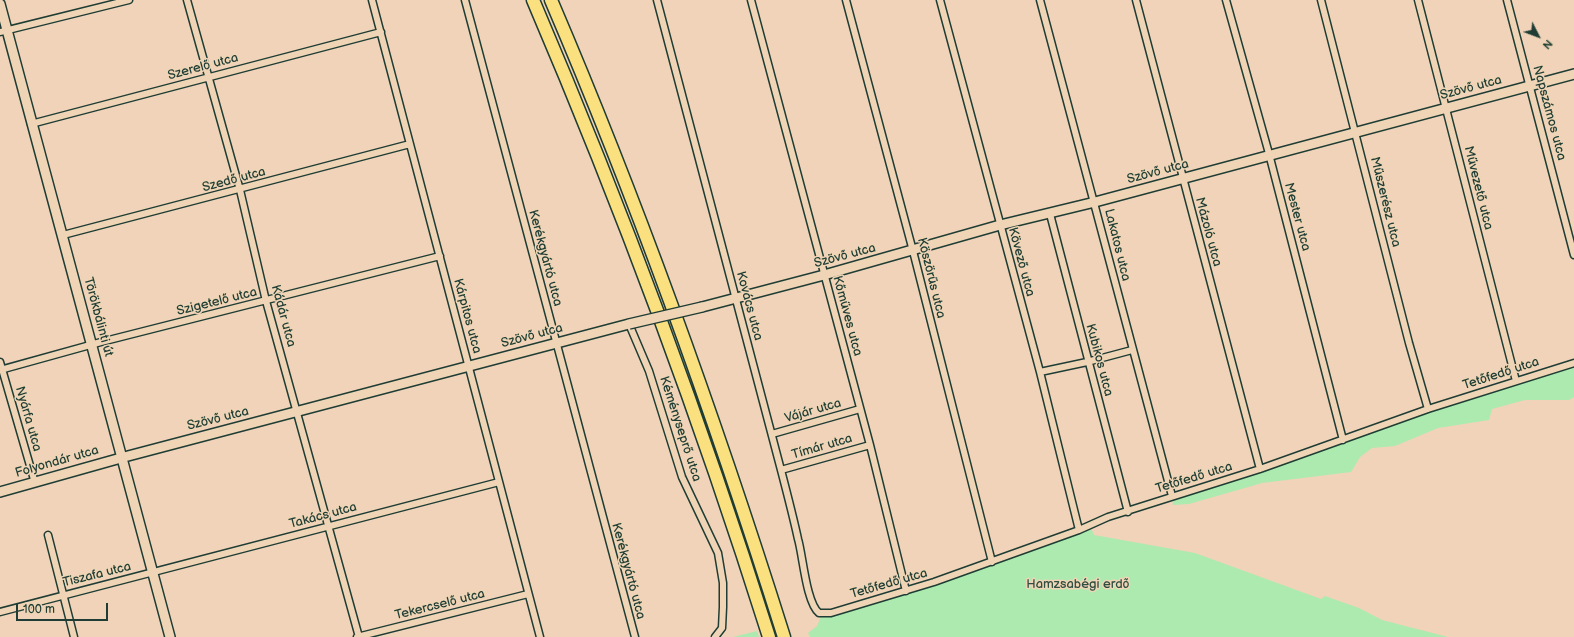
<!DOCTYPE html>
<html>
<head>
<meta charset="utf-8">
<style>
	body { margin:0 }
	#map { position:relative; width:1574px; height:637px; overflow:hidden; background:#f1d3b9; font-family:"Balsamiq Sans",sans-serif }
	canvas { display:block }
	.north { position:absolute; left:1518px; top:16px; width:40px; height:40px; -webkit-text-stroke:3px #efd5b6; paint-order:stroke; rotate:132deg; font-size:11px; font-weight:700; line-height:16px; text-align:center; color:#1f3d34 }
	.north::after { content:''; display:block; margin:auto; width:14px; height:18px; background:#1f3d34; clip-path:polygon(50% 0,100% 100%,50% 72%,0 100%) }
	.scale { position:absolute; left:16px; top:603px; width:92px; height:18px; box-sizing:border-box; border:2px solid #1f3d34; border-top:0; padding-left:5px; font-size:12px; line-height:14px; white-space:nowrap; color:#1f3d34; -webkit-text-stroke:3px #efd5b6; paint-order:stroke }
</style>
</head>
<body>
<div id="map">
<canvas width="1574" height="637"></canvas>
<div class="north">N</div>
<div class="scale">100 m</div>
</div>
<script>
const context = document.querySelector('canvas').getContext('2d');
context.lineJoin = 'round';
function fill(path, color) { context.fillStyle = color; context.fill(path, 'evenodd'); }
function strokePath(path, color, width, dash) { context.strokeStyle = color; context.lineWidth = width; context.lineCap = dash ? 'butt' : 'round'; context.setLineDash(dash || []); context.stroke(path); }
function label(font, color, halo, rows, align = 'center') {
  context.font = font + ' "Balsamiq Sans",sans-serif'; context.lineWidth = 3; context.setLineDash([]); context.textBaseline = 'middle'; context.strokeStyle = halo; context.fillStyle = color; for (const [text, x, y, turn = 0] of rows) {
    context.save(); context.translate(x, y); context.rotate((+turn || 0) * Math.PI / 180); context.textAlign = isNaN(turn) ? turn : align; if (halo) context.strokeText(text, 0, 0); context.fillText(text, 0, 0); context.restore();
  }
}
fill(new Path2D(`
	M1574 363V397L1569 400H1525L1492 409 1489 420 1438 428 1395 446 1372 448 1360 457 1351 472 1262 483 1189 504 1173 505 1172 496Z
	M1090 525 1094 535 1195 553 1321 599 1325 596 1359 608 1382 620 1448 637H810L808 633 817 626 822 614 906 591Z
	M757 631 759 637H733Z`), '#adeab0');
const street = new Path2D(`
	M187 0 240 190 266 301 359 637
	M372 0 540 637
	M465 0 635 637
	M657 0 781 470C787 493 793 516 798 539 803 556 806 602 819 613H831L934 582 1079 530 1108 517 1260 469 1428 409 1574 363
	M751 0 870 445 906 591
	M846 0 913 251 992 562
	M940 0 1040 372 1079 530
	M1040 0 1172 496
	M1136 0 1260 469
	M1226 0 1268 150 1343 440
	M1321 0 1409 343 1428 409
	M1418 0 1516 381
	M1507 0 1574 255
	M0 32 129 0
	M31 124 381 32
	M1050 214 1128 512
	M63 235 410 144
	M629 324 649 371 682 477 718 553 723 583V607L722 628 715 637
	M0 362 35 483
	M0 370 101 342 440 256
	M1040 372 1087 362 1132 350
	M772 434 860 409
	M781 470 870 445
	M48 535 74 637
	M0 612 499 482
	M357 637 528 594`);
const secondary = new Path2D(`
	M0 4 170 637
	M702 307 824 275 1000 225 1095 202 1574 74
	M0 492 128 456 629 324`);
const highway = new Path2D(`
	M533 0C622 208 701 421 769 637
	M551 0C640 208 716 421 784 637`);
strokePath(street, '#1f3d34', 9);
strokePath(secondary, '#1f3d34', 12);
strokePath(highway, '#1f3d34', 15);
strokePath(street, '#efd5b6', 6);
strokePath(secondary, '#efd5b6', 9);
strokePath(highway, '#fbe080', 12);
const secondaryBridge = new Path2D(`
	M629 324 702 307`);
strokePath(secondaryBridge, '#1f3d34', 12, []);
strokePath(secondaryBridge, '#efd5b6', 9);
label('13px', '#1f3d34', '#efd5b6', [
	["Szerelő utca",203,67,-15],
	["Szövő utca",1471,88,-15],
	["Napszámos utca",1549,113,75],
	["Szövő utca",1158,172,-15],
	["Szedő utca",234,180,-15],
	["Művezető utca",1478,188,76],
	["Műszerész utca",1385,202,76],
	["Mester utca",1297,217,75],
	["Mázoló utca",1208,232,75],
	["Lakatos utca",1117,245,76],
	["Szövő utca",845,256,-15],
	["Kerékgyártó utca",545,258,75],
	["Kövező utca",1021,262,75],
	["Köszörűs utca",931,278,76],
	["Szigetelő utca",217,302,-14],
	["Kovács utca",749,306,75],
	["Kádár utca",283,316,75],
	["Kárpitos utca",467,316,75],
	["Kőműves utca",847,316,75],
	["Törökbálinti út",98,317,75],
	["Szövő utca",532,336,-15],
	["Kubikos utca",1099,360,75],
	["Tetőfedő utca",1501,374,-18],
	["Vájár utca",813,411,-16],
	["Nyárfa utca",28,419,74],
	["Szövő utca",218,419,-14],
	["Kéményseprő utca",680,429,72],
	["Tímár utca",822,447,-16],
	["Folyondár utca",57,462,-16],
	["Tetőfedő utca",1194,478,-17],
	["Takács utca",323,516,-15],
	["Kerékgyártó utca",628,571,75],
	["Tiszafa utca",97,575,-14],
	["Tetőfedő utca",889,584,-16],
	["Tekercselő utca",440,605,-14]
]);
label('13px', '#2d4e40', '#efd5b6', [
	["Hamzsabégi erdő",1078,585]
]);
</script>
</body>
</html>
